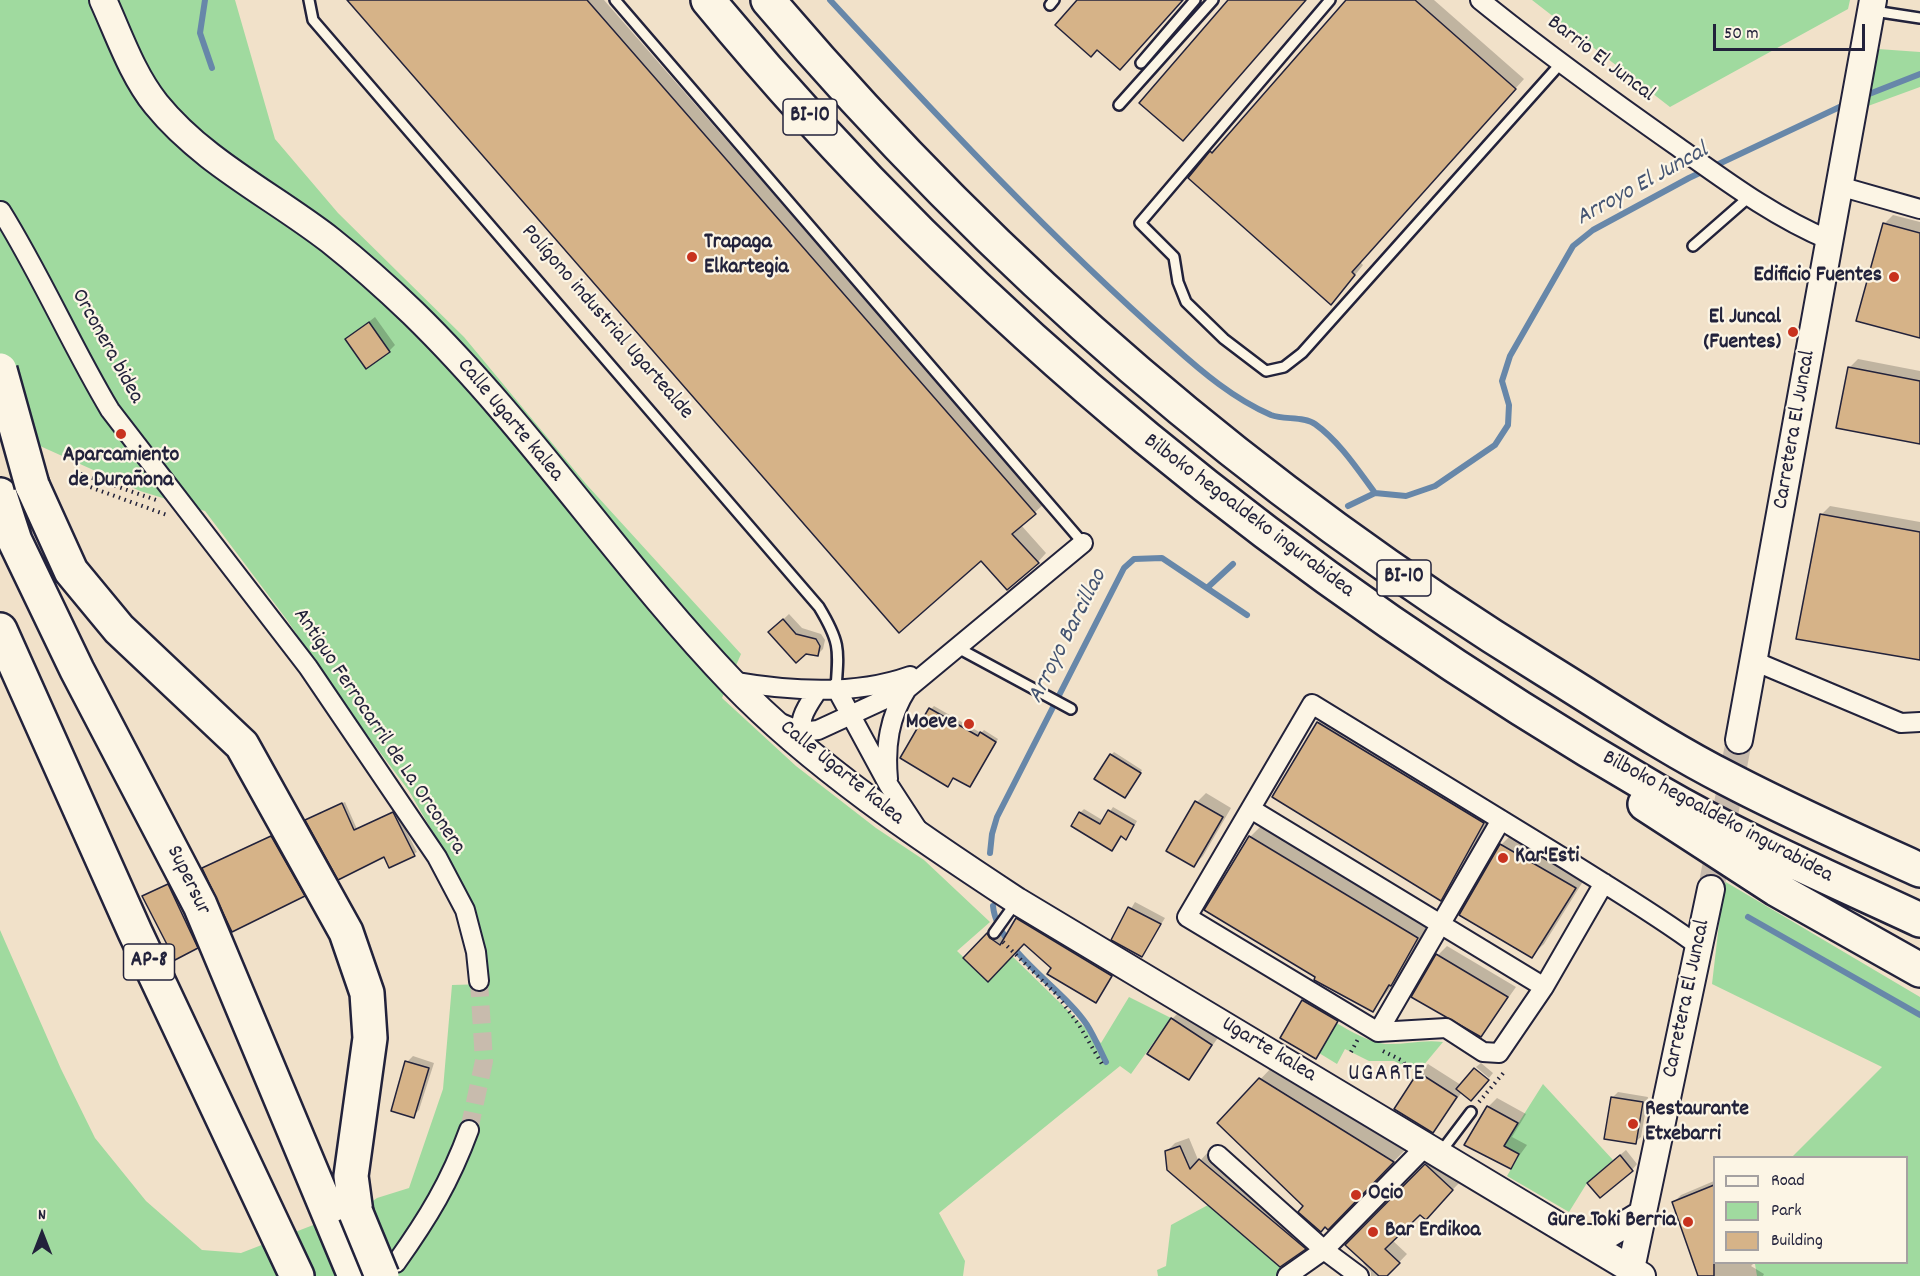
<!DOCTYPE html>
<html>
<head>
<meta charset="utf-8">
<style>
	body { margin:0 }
	#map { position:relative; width:1920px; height:1276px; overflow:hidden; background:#f1e1c9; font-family:Dekko,sans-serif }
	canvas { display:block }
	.legend { position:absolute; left:1713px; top:1156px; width:195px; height:108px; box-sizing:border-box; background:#fcf5e5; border:2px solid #a5a1a1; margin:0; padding:8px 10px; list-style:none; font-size:18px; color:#22223b }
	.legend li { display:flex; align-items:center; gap:12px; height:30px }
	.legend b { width:30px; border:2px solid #a5a1a1 }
	.north { position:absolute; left:12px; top:1204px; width:60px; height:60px; -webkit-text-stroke:4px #fcf5e5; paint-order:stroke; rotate:0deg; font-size:16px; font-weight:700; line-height:24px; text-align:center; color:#22223b }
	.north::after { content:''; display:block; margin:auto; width:21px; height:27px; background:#22223b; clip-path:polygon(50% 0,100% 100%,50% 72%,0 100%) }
	.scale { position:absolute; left:1713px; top:24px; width:152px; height:27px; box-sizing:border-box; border:3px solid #22223b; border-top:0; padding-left:8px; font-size:18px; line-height:21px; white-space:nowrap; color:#22223b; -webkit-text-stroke:4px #fcf5e5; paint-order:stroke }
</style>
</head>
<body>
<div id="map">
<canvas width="1920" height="1276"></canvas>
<ul class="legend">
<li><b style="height:8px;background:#fcf5e5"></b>Road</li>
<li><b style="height:16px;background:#a0da9f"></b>Park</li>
<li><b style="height:16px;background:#d6b388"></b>Building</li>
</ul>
<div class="north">N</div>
<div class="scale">50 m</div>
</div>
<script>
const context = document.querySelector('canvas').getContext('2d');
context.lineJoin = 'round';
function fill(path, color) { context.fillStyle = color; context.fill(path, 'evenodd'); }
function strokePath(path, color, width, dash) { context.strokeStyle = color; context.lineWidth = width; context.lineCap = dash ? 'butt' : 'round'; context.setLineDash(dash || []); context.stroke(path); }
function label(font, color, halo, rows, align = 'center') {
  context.font = font + ' Dekko,sans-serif'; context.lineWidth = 4.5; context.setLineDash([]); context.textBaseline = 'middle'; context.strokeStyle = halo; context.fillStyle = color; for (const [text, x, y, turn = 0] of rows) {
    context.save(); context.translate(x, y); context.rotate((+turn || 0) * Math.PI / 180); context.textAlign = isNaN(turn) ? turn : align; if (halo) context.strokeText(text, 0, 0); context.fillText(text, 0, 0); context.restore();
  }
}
fill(new Path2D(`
	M0 0H235L275 139 338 213 464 337 586 484 741 654 722 698 796 766 876 828 924 860 990 922 957 951 988 981 1012 956 1101 1043 1129 997 1171 1018 1131 1074 1120 1066 939 1213 965 1261 963 1276H0V930L61 1069 95 1138 146 1201 202 1250 241 1253 370 1203 377 1198 409 1188 443 1089 452 985 487 984 480 940 442 848 409 791 338 696 287 620 205 511 140 491 0 428Z
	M1532 0H1850L1848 9 1670 107Z
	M1878 49 1920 52V87L1868 106Z
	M1724 881 1920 997V1276H1757L1755 1264 1758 1263 1906 1262V1158L1792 1157 1882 1067 1712 984Z
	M1336 1023C1351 1031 1368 1042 1385 1044 1404 1045 1423 1039 1443 1042L1418 1072 1394 1061H1369L1345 1049 1337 1064 1319 1053Z
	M1543 1084 1613 1160 1587 1183 1569 1212 1507 1176 1519 1155 1504 1146Z
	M1208 1205 1287 1273 1282 1276H1158L1157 1270 1166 1266 1171 1225Z`), '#a0da9f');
fill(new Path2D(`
	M349 0H604L1044 504 1021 525 1046 553 1038 562Z
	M1348 0H1434L1524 79 1360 262 1363 265 1340 294 1211 152 1220 143 1222 145Z
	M1893 215 1920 222V336L1884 224Z
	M375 317 395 345 389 351 347 339Z
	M1858 359 1920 371V443L1849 368Z
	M1830 506 1920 522V659L1821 515Z
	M789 614 802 628 821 634 825 640 823 649 817 655 770 632Z
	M934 706 981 733 984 730 998 739 973 782 954 776 951 781 931 709Z
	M1330 711 1495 811 1453 887 1441 899 1318 723Z
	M1114 752 1142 770 1127 794 1111 755Z
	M1206 793 1231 808 1203 856 1194 865 1168 851 1197 802Z
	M345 802 357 829 396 811 417 852 389 866 385 855 310 818Z
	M1113 807 1137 821 1130 834 1126 838 1121 835 1115 846 1080 813 1084 809 1104 821Z
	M1263 824 1429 925 1403 972 1373 1010 1206 909 1250 837Z
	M1514 832 1587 875 1544 944 1531 956 1461 914 1501 845Z
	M274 835 306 892 304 895 206 866Z
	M170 883 199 945 197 947 144 896Z
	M1135 902 1165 918 1141 956 1113 939Z
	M1025 912 1118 968 1095 1001 1024 942 965 958 995 927 1006 937Z
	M1447 946 1516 987 1481 1036 1413 997 1438 955Z
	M1309 995 1342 1015 1315 1057 1282 1038Z
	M1181 1010 1220 1035 1189 1078 1172 1019Z
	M413 1056 434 1063 419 1110 413 1116 407 1062Z
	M1481 1063 1493 1073 1489 1078 1476 1067Z
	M1428 1064 1461 1085 1462 1092 1433 1131 1419 1073Z
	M1273 1066 1405 1150 1328 1228 1219 1123Z
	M1618 1092 1648 1097 1641 1137 1635 1142 1612 1098Z
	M1497 1098 1526 1114 1512 1137 1527 1145 1511 1167 1488 1107Z
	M1189 1138 1199 1162 1209 1151 1313 1240 1280 1265 1166 1152 1175 1143Z
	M1626 1150 1637 1164 1632 1170 1594 1177Z
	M1434 1157 1461 1181 1434 1209 1420 1213 1392 1240 1407 1254 1386 1276H1371V1272L1363 1263 1365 1261 1347 1245Z
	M1714 1181V1262H1755L1751 1266 1764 1274 1763 1276H1698L1674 1202 1681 1195Z`), '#0003');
strokePath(new Path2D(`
	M205 0 200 33 212 68
	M830 0C940 119 1050 237 1172 345 1202 372 1234 399 1271 415 1284 420 1304 416 1315 424 1339 441 1358 470 1375 493
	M1864 96 1920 74
	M1348 506 1375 493 1406 496 1435 486 1495 445 1508 425 1509 405 1502 381 1510 356 1573 246 1593 230 1689 178 1846 104
	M1207 588 1233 564
	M990 853 992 834 997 817 1124 568 1134 559 1162 558 1247 615
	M993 906C997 950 1063 988 1087 1025 1094 1036 1100 1050 1106 1062
	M1748 917 1920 1015`), '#6787a9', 6);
const building = new Path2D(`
	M347 0H587L1036 514 1012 534 1039 563 1007 590 981 561 899 633Z
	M1077 0H1183L1120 70 1097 50 1091 57 1055 25Z
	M1228 0H1306L1183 141 1139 103Z
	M1346 0H1415L1516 89 1352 272 1355 275 1331 305 1188 178 1210 151 1212 153Z
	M1883 223 1920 233V338L1856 321Z
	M369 322 390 352 366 369 345 339Z
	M1848 367 1920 381V444L1836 428Z
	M1820 514 1920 532V660L1796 639Z
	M783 619 796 634 816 639 820 646 818 656 806 654 796 663 768 632Z
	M929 708 978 736 980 732 996 742 970 787 953 778 948 787 900 758Z
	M1317 722 1484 823 1441 901 1272 797Z
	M1110 754 1141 773 1125 798 1094 779Z
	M1195 801 1223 817 1194 867 1166 851Z
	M342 803 354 830 393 812 415 856 389 868 384 857 338 880 305 820Z
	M1108 810 1134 825 1126 840 1121 836 1112 851 1071 826 1079 812 1100 824Z
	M271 836 305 896 232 932 202 868Z
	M1249 836 1418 938 1391 986 1389 985 1373 1012 1314 980 1315 977 1204 910Z
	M1500 844 1576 888 1532 958 1459 915Z
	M168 884 198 948 175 960 142 896Z
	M1128 907 1161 924 1142 957 1111 940Z
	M1016 918 1112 976 1096 1003 1047 974 1051 968 1024 944 988 982 963 958 987 933 990 938 1000 945Z
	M1436 954 1508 997 1481 1037 1411 997Z
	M1302 1000 1338 1021 1316 1059 1280 1038Z
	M1171 1018 1212 1045 1189 1080 1147 1054Z
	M405 1061 429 1068 414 1118 391 1111Z
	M1474 1068 1489 1080 1471 1101 1456 1089Z
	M1418 1072 1457 1097 1433 1133 1394 1109Z
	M1259 1078 1394 1162 1328 1230 1325 1227 1321 1232 1298 1212 1303 1206 1217 1123Z
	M1611 1097 1643 1102 1636 1144 1604 1139Z
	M1487 1106 1518 1123 1504 1146 1519 1154 1511 1169 1464 1145Z
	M1180 1146 1190 1169 1199 1159 1306 1249 1280 1267 1167 1170 1165 1151Z
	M1620 1155 1633 1171 1600 1198 1587 1183Z
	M1425 1164 1453 1190 1426 1220 1420 1215 1385 1249 1400 1263 1387 1276H1379L1345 1245Z
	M1714 1185V1276H1698L1672 1202Z`);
fill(building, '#d6b388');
strokePath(building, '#22223b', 1.5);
strokePath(new Path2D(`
	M469 1130 484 1061 479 981`), '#c8bbad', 18, [18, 9]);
strokePath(new Path2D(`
	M1711 889 1739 740`), '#c8bbad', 26, [26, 13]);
const lane = new Path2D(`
	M309 0 313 20 819 607C840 642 839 648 836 688
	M615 0 1083 543
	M1330 0 1140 223 1174 257 1178 282 1186 302 1224 339 1266 371 1284 367 1302 353 1562 62
	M1050 5 1054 0
	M1874 11 1920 18
	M1141 63 1195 0
	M1119 105 1213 0
	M1693 246 1749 197
	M958 648 1071 709
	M994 933 1017 901
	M1440 1153 1471 1112`);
const street = new Path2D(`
	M1480 0C1544 52 1611 100 1678 147 1726 181 1774 217 1829 240
	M1839 186 1920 209
	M1 211C41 275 71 345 110 410L308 667 437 857 465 910 476 952 479 981
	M1754 661 1901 723 1920 722
	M731 681C789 691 854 696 910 676
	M836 688 888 784 918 830
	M783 724 802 732 818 730 907 689 1083 543
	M806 742C793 724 808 705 818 690
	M888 779C885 746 889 717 907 689
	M1251 809 1544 987
	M1604 883 1544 987 1499 1053 1483 1052 1446 1028 1378 1032 1187 917 1312 704 1565 859C1611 888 1657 915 1700 947
	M1378 1032 1501 820
	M1218 1155 1324 1250 1359 1276
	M396 1263C428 1218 450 1182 469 1130
	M1287 1276 1324 1250 1425 1147`);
const secondary = new Path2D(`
	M103 0C119 35 132 74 156 104 203 162 272 195 330 240 359 263 387 288 413 313 530 427 620 565 733 683 813 766 921 838 1017 901L1642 1276
	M1739 740 1873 0
	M1577 1237 1601 1239 1642 1214
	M1631 1269 1711 889`);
const highway = new Path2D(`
	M708 0C975 324 1295 581 1657 791 1741 840 1832 879 1920 920
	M768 0C991 263 1252 489 1546 670 1606 707 1665 747 1728 779 1791 812 1856 841 1920 870
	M32 485 71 571 119 629 242 745 346 932 367 993 370 1038 351 1176 356 1213
	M0 495 15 541 77 670 200 905 355 1276
	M0 630 135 932 297 1276
	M1645 804 1776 889 1920 970`);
strokePath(lane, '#22223b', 14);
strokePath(street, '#22223b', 22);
strokePath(secondary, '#22223b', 30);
strokePath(highway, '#22223b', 38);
strokePath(new Path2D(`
	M75 472 156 500
	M68 479 167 515
	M1003 942 1057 995 1079 1025 1102 1064
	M1383 1051 1403 1061 1406 1067
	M1351 1052 1358 1039
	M1479 1102 1505 1071`), '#22223b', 4, [1.5, 4.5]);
strokePath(lane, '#fcf5e5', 9);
strokePath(street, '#fcf5e5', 18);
strokePath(secondary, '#fcf5e5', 26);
strokePath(highway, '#fcf5e5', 33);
const highwayBridge = new Path2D(`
	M0 370 32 485
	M356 1213 382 1276`);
strokePath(highwayBridge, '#22223b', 38, []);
strokePath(highwayBridge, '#fcf5e5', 33);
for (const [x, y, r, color] of [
	[692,257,6,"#c8321e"],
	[1894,277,6,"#c8321e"],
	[1793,332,6,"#c8321e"],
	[121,434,6,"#c8321e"],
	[969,724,6,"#c8321e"],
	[1503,858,6,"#c8321e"],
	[1633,1124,6,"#c8321e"],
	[1356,1195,6,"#c8321e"],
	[1688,1222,6,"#c8321e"],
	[1373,1232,6,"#c8321e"]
]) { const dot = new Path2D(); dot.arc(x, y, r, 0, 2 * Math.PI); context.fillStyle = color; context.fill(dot); strokePath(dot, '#fcf5e5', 2); }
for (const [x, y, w] of [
	[810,117,54],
	[1404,578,54],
	[149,962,51]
]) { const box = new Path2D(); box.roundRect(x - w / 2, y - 18, w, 36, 4.5); context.fillStyle = '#fcf5e5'; context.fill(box); strokePath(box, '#22223b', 1.5); }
label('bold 21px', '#22223b', null, [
	["BI-10",810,117],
	["BI-10",1404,578],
	["AP-8",149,962]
]);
label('22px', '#22223b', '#fcf5e5', [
	["Barrio El Juncal",1600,60,37],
	["Polígono industrial Ugartealde",606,323,49],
	["Orconera bidea",106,347,61],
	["Calle Ugarte kalea",509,421,50],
	["Carretera El Juncal",1796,430,-80],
	["Bilboko hegoaldeko ingurabidea",1248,517,37],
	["Antiguo Ferrocarril de La Orconera",378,732,56],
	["Calle Ugarte kalea",841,774,39],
	["Bilboko hegoaldeko ingurabidea",1717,818,28],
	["Supersur",187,881,64],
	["Carretera El Juncal",1688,999,-78],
	["Ugarte kalea",1268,1051,31]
]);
label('bold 22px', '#22223b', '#fcf5e5', [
	["Trapaga",704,244],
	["Elkartegia",704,269],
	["Edificio Fuentes",1882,277,"right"],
	["El Juncal",1781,319,"right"],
	["(Fuentes)",1781,344,"right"],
	["Aparcamiento",121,457,"center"],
	["de Durañona",121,482,"center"],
	["Moeve",957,724,"right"],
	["Kar'Esti",1515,858],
	["Restaurante",1645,1111],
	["Etxebarri",1645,1136],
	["Ocio",1368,1195],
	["Gure Toki Berria",1676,1222,"right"],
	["Bar Erdikoa",1385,1232]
], 'left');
label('italic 24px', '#445472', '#fcf5e5', [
	["Arroyo El Juncal",1643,186,-29],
	["Arroyo Barcillao",1069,637,-63]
]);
context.letterSpacing = '1.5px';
label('24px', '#22223b', '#fcf5e5', [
	["UGARTE",1387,1076]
]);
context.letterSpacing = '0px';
</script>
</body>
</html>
